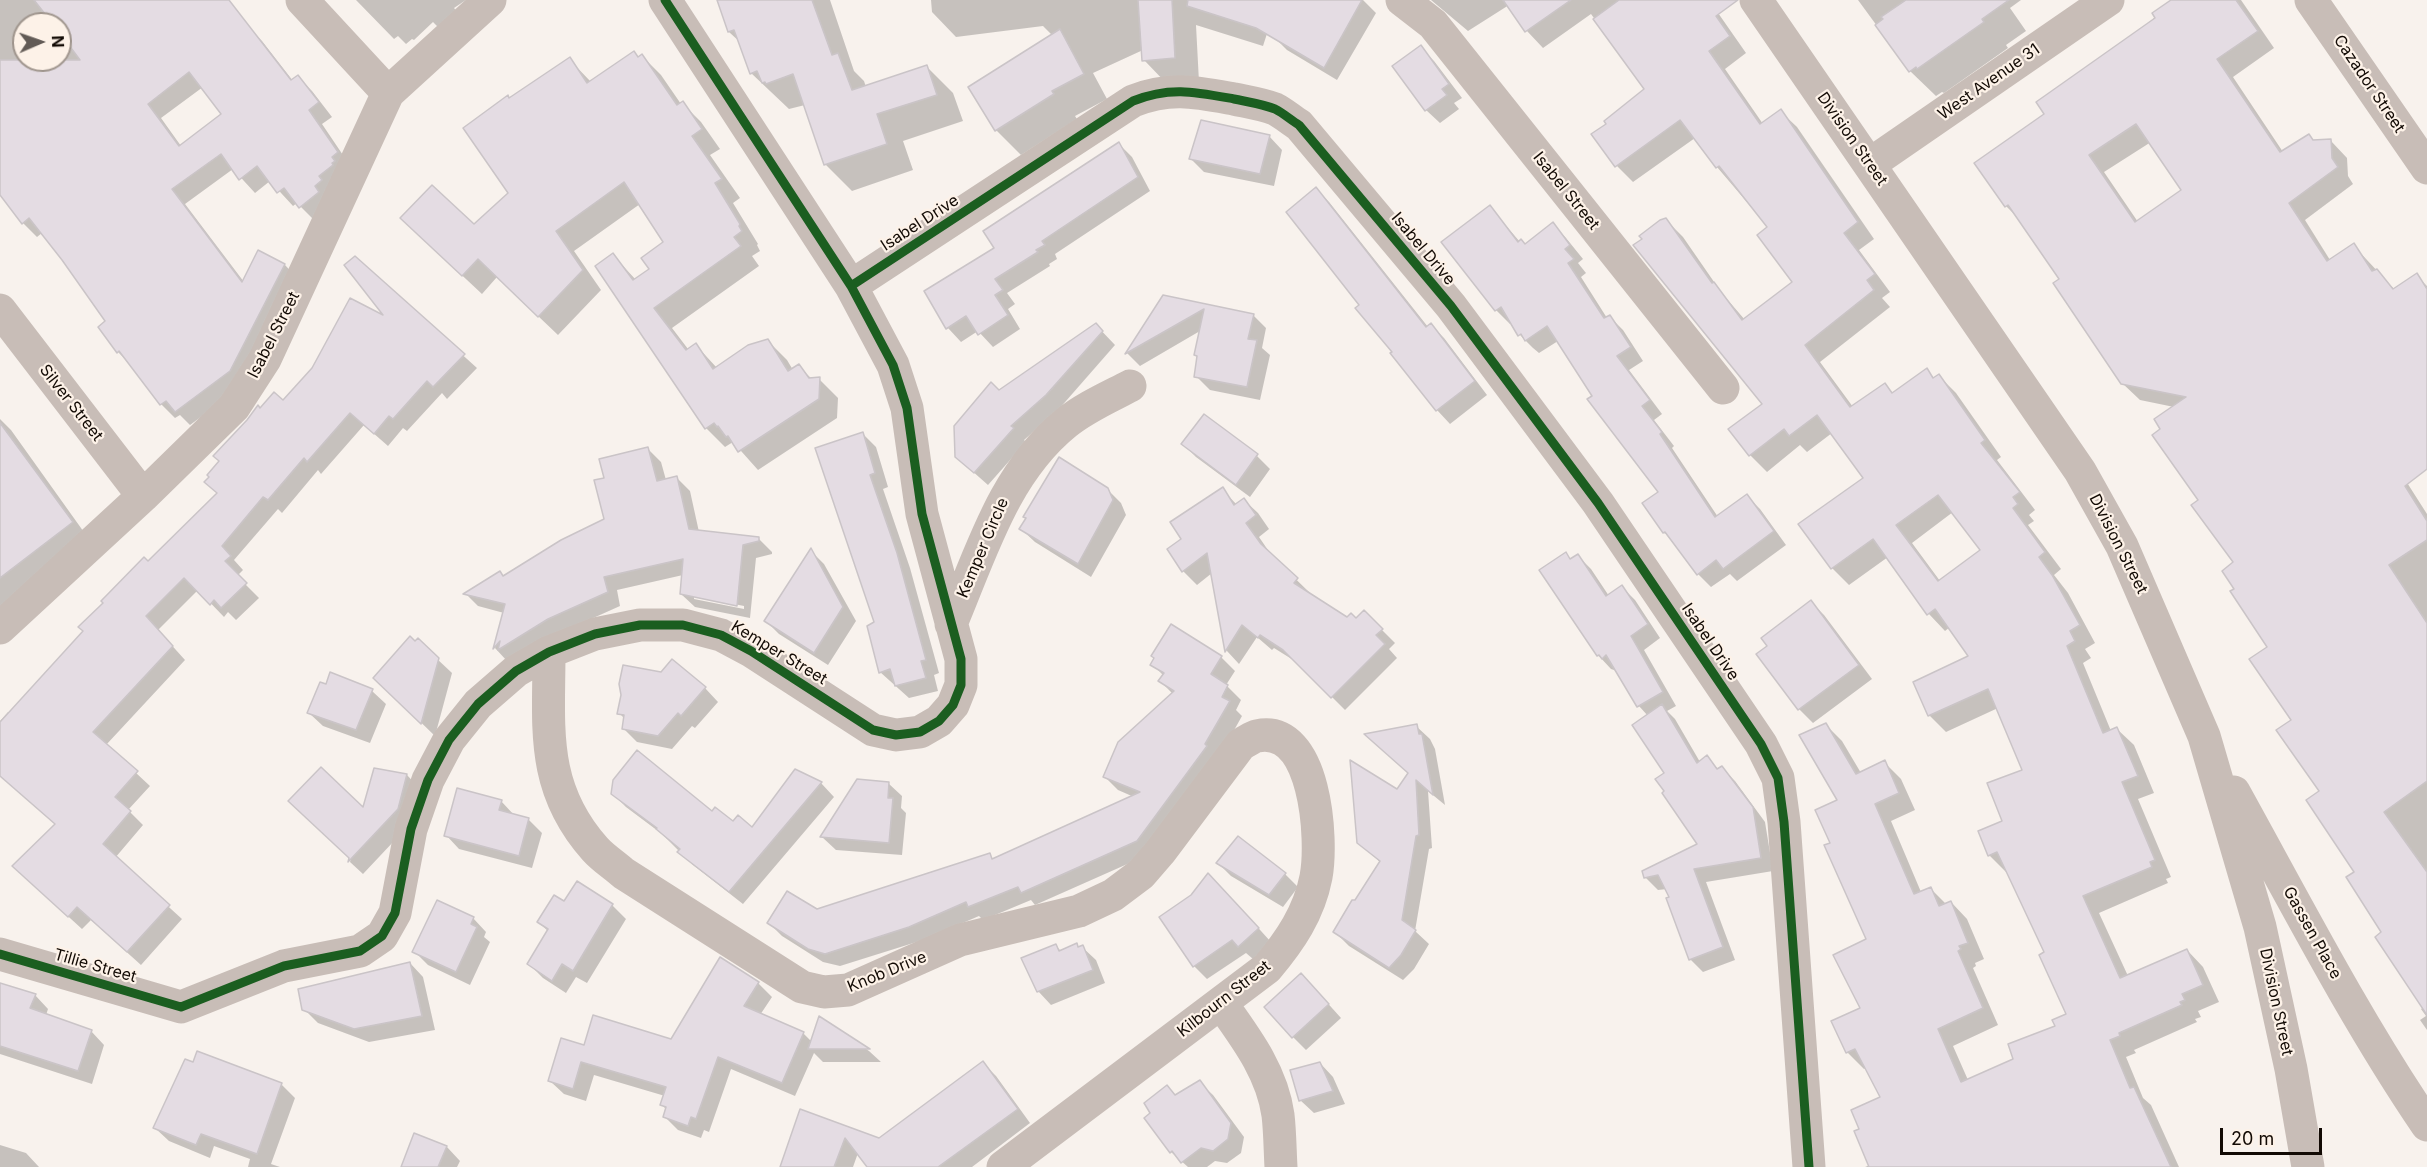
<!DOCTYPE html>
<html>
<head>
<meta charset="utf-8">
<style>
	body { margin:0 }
	#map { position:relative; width:2427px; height:1167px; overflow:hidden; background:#f8f2ed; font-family:Inter,sans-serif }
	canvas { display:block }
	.north { position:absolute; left:12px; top:12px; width:60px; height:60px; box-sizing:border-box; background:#fdf2e8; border:2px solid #9f958d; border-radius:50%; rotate:88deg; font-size:16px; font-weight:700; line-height:24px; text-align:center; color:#120a04 }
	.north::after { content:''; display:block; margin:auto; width:21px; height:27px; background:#625b56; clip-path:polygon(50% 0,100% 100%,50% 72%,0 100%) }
	.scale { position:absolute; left:2220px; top:1128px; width:102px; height:27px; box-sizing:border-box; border:3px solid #120a04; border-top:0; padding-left:8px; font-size:18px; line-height:21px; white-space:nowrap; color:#120a04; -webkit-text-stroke:4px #fdf2e8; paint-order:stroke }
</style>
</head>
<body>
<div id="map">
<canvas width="2427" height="1167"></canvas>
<div class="north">N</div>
<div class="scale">20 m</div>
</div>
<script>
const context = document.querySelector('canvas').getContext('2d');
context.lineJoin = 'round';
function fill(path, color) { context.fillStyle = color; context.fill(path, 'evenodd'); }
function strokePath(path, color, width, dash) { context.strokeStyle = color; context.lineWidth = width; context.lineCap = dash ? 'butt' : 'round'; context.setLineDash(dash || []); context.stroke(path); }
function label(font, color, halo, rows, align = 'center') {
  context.font = font + ' Inter,sans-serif'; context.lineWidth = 4.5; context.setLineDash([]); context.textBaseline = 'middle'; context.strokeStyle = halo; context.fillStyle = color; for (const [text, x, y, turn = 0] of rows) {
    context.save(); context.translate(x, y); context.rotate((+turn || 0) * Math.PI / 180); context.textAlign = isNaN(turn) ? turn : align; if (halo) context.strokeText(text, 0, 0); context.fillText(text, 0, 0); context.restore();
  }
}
fill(new Path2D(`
	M0 0H220L262 41 293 81 298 77 312 91 332 117 322 124 351 167 315 221 297 203 293 206 270 181 255 193 233 169 185 204 244 282 259 252 285 265 299 280 244 385 190 425 180 415 175 418 161 404 133 367 118 352 108 321 42 233 37 237 23 223 0 192ZM24 24H60V60H24ZM203 87 224 114 181 146 161 118Z
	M356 0H466L454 8 462 17 444 33 433 22 414 40 412 39 406 44 398 36 394 39Z
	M717 0H830L854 71 864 81 866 87 927 67 953 93 963 121 903 141 913 170 852 191 825 164 805 105 789 109 751 73 741 43 729 32Z
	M931 0H1278L1263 46 1196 25 1199 82 1168 85 1144 60 1143 50 1093 73 1107 99 1075 116 1077 119 1021 155 996 130 970 88 1052 35 1043 26 956 37 932 12Z
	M1295 0H1363L1376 13 1337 80 1287 50 1274 37Z
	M1431 0H1709L1746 53 1725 69 1763 124 1780 111 1797 127 1874 239 1859 250 1890 292 1882 298 1890 307 1820 362 1853 407 1884 385 1893 393 1927 370 1935 379 1939 376 1956 393 2001 457 1997 460 2035 510 2029 515 2034 521 2028 525 2061 569 2054 575 2068 593 2095 643 2085 649 2091 658 2083 663 2111 731 2117 729 2134 745 2154 793 2138 799 2171 877 2166 879 2168 883 2099 913 2128 976 2187 950 2203 967 2219 1002 2198 1011 2201 1017 2195 1019 2197 1022 2134 1050 2136 1053 2126 1057 2143 1098 2151 1105 2179 1167H1865L1870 1165 1861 1129 1882 1098 1866 1068 1864 1069 1847 1052 1862 1009 1868 940 1832 844 1839 801 1825 724 1842 741 1861 773 1884 762 1901 779 1915 810 1891 821 1921 892 1930 888 1946 904 1951 902 1967 919 1984 959 1975 963 1976 966 1973 968 1998 1025 1953 1046 1968 1080 2015 1060 2057 1026 2068 1015 2046 953 2008 871 2006 872 1989 855 2024 770 1998 708 1946 732 1929 715 1915 683 1970 657 1950 627 1945 631 1929 614 1888 557 1849 585 1832 568 1865 478 1832 433 1807 452 1800 445 1767 472 1750 455 1730 429 1764 404 1666 220 1683 237 1721 292 1745 320 1794 282 1769 228 1717 167 1695 138 1633 182 1617 166 1608 124 1646 89 1591 14 1543 48 1527 31 1509 5 1468 31ZM1953 512 1982 550 1940 581 1912 543Z
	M1858 0H2021L2010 8 2026 31 2006 45 2008 48 1944 93 1942 92 1936 96 1910 71Z
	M2174 0H2241L2274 48 2233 77 2283 152 2314 141H2331L2347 158 2348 176 2353 184 2305 220 2330 260 2353 245 2395 290 2416 275 2427 286V428L2339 376 2427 514V1030L2420 1020 2426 1016 2421 1009 2424 1007 2383 932 2321 791 2293 720 2269 647 2235 563 2162 429 2174 407 2140 400 2122 383 2061 280 2021 221 2006 206 2046 114ZM2151 142 2183 190 2138 222 2104 172Z
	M1420 47 1434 61 1462 98 1454 103 1459 109 1440 123 1426 110Z
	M642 56 661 75 681 104 682 103 701 122 720 149 710 155 740 198 733 203 758 244 757 245 760 251 752 256 759 266 672 328 688 349 695 344 717 368 768 341 787 360 793 370 798 366 812 379H819L838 398 837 418 758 470 733 442 725 447 706 428 613 255 636 280 651 269 665 243 640 204 574 251 601 290 558 335 497 277 482 294 421 237 473 226 510 193V100L569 59 591 82Z
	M1269 136 1282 150 1274 186 1204 172 1190 158Z
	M1119 144 1132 157 1150 191 1055 254 1057 259 1049 264 1050 266 1007 293 1015 304 1008 309 1020 329 993 347 978 331 961 342 948 328 926 292 996 248Z
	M1316 189 1329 202 1428 327 1431 325 1444 338 1487 395 1450 424 1437 410 1361 305Z
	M1490 207 1520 242 1526 246 1553 224 1566 238 1583 259 1578 263 1586 273 1581 277 1607 318 1610 317 1623 330 1643 361 1629 370 1662 414 1654 420 1674 446 1672 448 1718 517 1747 496 1760 509 1786 545 1737 581 1730 574 1711 587 1698 574 1665 533 1645 503 1660 492 1558 341 1539 353 1533 348 1520 335 1512 322 1510 324 1496 310 1443 242Z
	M355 258 477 368 447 399 442 393 407 431 403 428 388 446 364 425 321 474 318 470 282 513 278 509 234 560 243 570 237 576 259 598 236 620 228 612 224 617 198 590 158 630 185 660 106 745 150 786 128 810 143 825 115 858 182 919 141 965 91 920 82 929 37 888 56 825 0 776V721L8 712 10 714 148 563 218 494 261 410 283 403 389 320Z
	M1163 296 1253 315 1266 328 1262 348 1270 355 1260 400 1210 390 1196 376 1198 358 1195 355 1200 331 1140 366 1127 353Z
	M1096 325 1115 345 1059 409 1024 440 1026 442 988 485 971 470 999 392Z
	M1204 416 1257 456 1270 469 1250 497 1196 457 1183 444Z
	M0 419 11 430 91 542 0 627Z
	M863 434 876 447 888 487 883 489 910 568 939 673 934 675 938 691 909 698 880 672Z
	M648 449 661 462 666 480 677 478 690 491 699 532 758 538 772 552V554L756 558 750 618 695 607 681 594 683 575 617 590 620 606 562 632 507 661 495 648 504 613 478 606 466 594 500 573 505 577 606 520 605 479ZM694 596 744 606V609L694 599Z
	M1107 489 1121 503 1126 515 1091 577 1035 542 1021 529Z
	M1222 489 1237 505 1244 500 1258 513 1269 529 1259 537 1272 556 1310 593 1309 595 1347 619 1356 620 1364 612 1395 643 1389 649 1397 658 1345 710 1298 663 1274 648 1272 650 1257 637 1239 664 1227 651 1212 573 1197 585 1183 571 1169 549 1183 540Z
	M811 551 824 564 856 621 828 665 779 634 766 621Z
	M1565 554 1572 560 1578 556 1591 569 1609 596 1622 587 1635 600 1660 638 1644 650 1676 706 1667 711 1675 719 1700 762 1707 757 1719 770 1722 768 1735 781 1765 822 1773 871 1706 882 1735 960 1703 972 1690 959 1667 889 1658 890 1645 877 1699 844 1666 773 1648 716 1639 706 1617 671 1611 669 1598 655Z
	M1811 602 1824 615 1872 679 1813 723 1799 709 1758 654 1769 646Z
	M1171 626 1221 657 1235 671 1226 685 1241 700 1236 710 1242 716 1218 759 1150 854 1035 905 1031 900 983 920 979 916 923 940 840 966 823 962 782 936 769 923 816 911 989 855 994 860 1134 797 1118 790 1105 777 1173 694 1160 681 1164 676 1152 664Z
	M418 641 452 673 435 736 375 678Z
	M705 688 718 702 695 728 692 726 672 749 637 742 624 729 625 719 619 713 622 695Z
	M372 691 386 704 370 743 323 726 309 713Z
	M1416 726 1430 739 1435 749 1445 805 1428 791 1432 848 1429 849 1415 931 1429 944 1414 969 1403 980 1349 946 1335 932 1381 863 1358 842 1410 774Z
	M795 771 821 783 834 797 743 904 693 865 662 834 626 807 612 793 712 813 733 823 752 829Z
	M407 775 420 789 411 823 363 874 350 862 364 809Z
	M888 783 902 796 901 808 906 813 902 855 836 850 822 837Z
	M501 801 515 816 528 819 542 833 532 868 459 849 446 835Z
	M1218 863 1285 874 1298 887 1283 907 1231 876Z
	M578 883 612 905 626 919 587 983 576 977 566 993 543 978 529 964 548 931 538 922 565 903Z
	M1222 888 1271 942 1253 959 1246 953 1207 979 1194 966 1192 896Z
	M473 918 486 932 484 937 490 942 470 985 428 965 414 951Z
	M1076 945 1079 948 1082 947 1096 960 1105 983 1051 1005 1038 991 1056 946 1061 951Z
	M721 959 758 983 772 997 760 1015 803 1033 812 1042 820 1018 869 1051 881 1062H823L814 1053 795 1096 731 1069 709 1132 704 1130 701 1138 678 1130 665 1117 667 1110 662 1105 665 1096 594 1075 586 1101 564 1094 550 1081 584 1047 671 1041Z
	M410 963 423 977 435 1030 369 1042 318 1023 304 1009Z
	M0 984 35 995 48 1009 46 1015 91 1031 104 1045 92 1084 0 1054Z
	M1314 988 1341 1018 1306 1050 1293 1037Z
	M983 1063 996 1076 1030 1123 972 1167H869L858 1153 853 1167H781L801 1111 880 1140Z
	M1320 1063 1333 1077 1345 1104 1314 1113 1300 1100Z
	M1199 1082 1213 1095 1244 1137 1241 1153 1227 1163 1215 1161 1207 1167H1188L1171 1152 1146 1118Z
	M281 1084 295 1098 271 1164 280 1167H248L250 1159 214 1146 210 1158 169 1141 155 1128Z
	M415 1135 447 1147 460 1161 457 1167H404Z
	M0 1145 26 1153 39 1167H0Z`), '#0003');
const building = new Path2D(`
	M34 0H229L291 80 298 75 319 102 309 110 338 152 332 157 335 161 332 163 333 165 319 176 322 180 315 186 319 192 299 208 284 188 277 193 257 166 239 180 221 154 172 189 242 282 258 250 285 264 230 371 175 412 166 401 160 405 119 351 117 353 98 327 105 321 62 260 29 218 22 224 0 195V60H80L60 33V24H53ZM189 72 221 114 179 146 148 104Z
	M717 0H812L832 55 838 53 852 90 927 65 937 95 877 114 887 144 824 165 793 74 766 84 765 82 762 83 757 71 750 74 734 30 728 32Z
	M1138 0H1172L1175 58 1142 61Z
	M1188 0H1362L1324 68 1256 28 1187 6Z
	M1503 0H1571L1525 32Z
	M1619 0H1738L1716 16 1730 36 1709 51 1760 124 1781 109 1858 222 1844 233 1875 274 1867 280 1874 290 1805 345 1850 407 1885 383 1892 393 1927 368 1933 378 1939 374 1985 440 1981 443 2020 492 2013 497 2018 504 2013 508 2045 552 2039 557 2052 575 2080 625 2070 631 2075 641 2067 646 2103 733 2117 727 2138 776 2122 782 2155 860 2150 862 2152 867 2083 896 2120 978 2187 949 2203 985 2182 994 2185 1000 2180 1002 2182 1005 2119 1033 2120 1036 2110 1040 2130 1088 2134 1087 2171 1167H1869L1854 1131 1859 1129 1851 1110 1880 1097 1855 1049 1846 1053 1831 1021 1860 1008 1833 955 1866 939 1824 845 1830 843 1815 810 1837 800 1799 735 1826 723 1856 774 1885 760 1899 793 1875 804 1914 894 1931 887 1939 906 1951 901 1968 943 1959 946 1961 949 1958 951 1983 1008 1938 1029 1961 1082 2013 1059 2008 1044 2055 1026 2052 1020 2066 1014 2039 955 2044 952 1997 852 1988 856 1978 831 2002 821 1987 783 2022 770 1988 689 1928 716 1913 682 1968 656 1935 609 1927 615 1873 539 1831 569 1798 524 1863 478 1817 415 1789 436 1784 429 1749 456 1728 429 1762 404 1633 245 1642 239 1639 236 1660 220 1666 218 1712 283 1714 282 1742 320 1792 282 1757 235 1767 227 1719 166 1716 168 1680 120 1615 167 1591 134 1606 124 1604 121 1644 89 1593 19ZM1938 495 1980 550 1938 581 1896 525Z
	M1906 0H2009L1982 19 1984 22 1917 69 1916 67 1909 72 1875 25 1883 19 1881 17Z
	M2171 0H2236L2258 31 2217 59 2280 152 2309 134 2313 140 2331 139 2332 158 2338 167 2289 203 2327 261 2354 243 2372 271 2377 269 2393 289 2417 273 2427 289V469L2405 486 2427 521V540L2389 565 2427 623V781L2384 812 2427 872V1015L2375 937 2381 932 2346 877 2354 872 2306 800 2319 791 2276 730 2291 720 2249 659 2267 647 2230 591 2234 589 2222 571 2233 562 2191 505 2198 500 2152 435 2160 429 2154 419 2186 397 2121 384 2053 283 2059 279 2008 205 2005 207 1974 163 2044 114 2036 102 2155 18 2152 13ZM2136 124 2181 190 2135 222 2089 155Z
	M1060 29 1084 74 1052 91 1054 94 995 131 968 87Z
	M1421 45 1449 84 1442 89 1447 95 1425 111 1392 66Z
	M634 51 638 57 642 54 677 105 683 101 702 129 692 136 722 179 715 183 740 224 739 226 742 231 734 237 741 246 654 308 686 350 696 343 713 369 748 345 768 339 788 371 799 364 809 378 820 377 819 399 738 452 728 436 726 437 718 426 717 427 714 423 705 429 595 266 613 253 633 280 649 269 641 258 663 242 624 182 556 231 583 270 538 317 478 259 462 276 400 218 432 185 474 224 508 193 463 128 508 95 509 98 570 57 587 83Z
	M1201 120 1270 135 1260 174 1189 159Z
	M1119 142 1138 177 1042 241 1045 245 1036 250 1038 252 995 279 1003 290 995 295 1008 315 978 335 966 316 946 329 924 291 994 248 983 231Z
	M1316 187 1426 327 1431 323 1475 381 1436 411 1390 353 1392 352 1355 308 1359 305 1286 212Z
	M1490 205 1518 242 1521 239 1525 244 1553 222 1570 245 1565 249 1574 259 1568 263 1604 318 1610 315 1631 347 1617 356 1650 400 1642 406 1662 432 1660 434 1715 517 1747 494 1774 531 1723 569 1716 560 1697 575 1665 532 1663 533 1642 503 1658 492 1587 399 1592 396 1547 326 1525 341 1521 334 1518 336 1501 307 1495 311 1441 242Z
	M355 256 465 354 433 387 427 381 393 419 389 416 374 434 350 413 307 462 304 458 268 500 263 497 222 546 231 556 225 561 247 583 221 608 214 600 210 605 184 578 146 616 173 646 93 732 138 771 115 797 131 811 103 844 170 905 127 952 77 907 68 917 12 866 55 824 0 776V722L83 631 78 627 103 603 101 601 144 557 148 561 217 493 204 482 209 477 207 475 219 461 213 456 247 420 258 405 260 408 274 392 283 400 312 368 350 298 383 315 344 265Z
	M1163 295 1254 314 1248 339 1257 340 1247 387 1194 377 1197 356 1194 355 1204 309 1125 354Z
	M1096 323 1103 331 1046 395 1011 426 1014 428 974 473 955 457 954 426 991 382 999 390Z
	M1204 414 1258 454 1236 485 1181 444Z
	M0 423 73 522 0 578Z
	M863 432 875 473 870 475 897 553 926 660 921 661 926 678 895 686 890 669 879 673 867 626 874 622 815 448Z
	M648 447 657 481 677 476 689 529 759 537V541L743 545 737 606 680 594 683 559 604 577 608 592 548 619 498 650 500 641 493 649 505 604 463 594 500 571 503 576 561 540 604 519 594 480 604 478 599 459Z
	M1059 457 1108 488 1113 500 1078 564 1019 529 1026 518 1023 517Z
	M1223 487 1234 505 1244 498 1256 515 1246 523 1261 544 1298 578 1294 583 1347 617 1351 613 1356 618 1364 610 1383 629 1376 635 1385 644 1331 698 1283 650 1260 635 1258 638 1242 625 1225 652 1207 553 1182 572 1167 549 1181 539 1170 522Z
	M811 548 843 607 814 653 764 621Z
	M1566 552 1570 559 1578 554 1606 596 1622 585 1648 624 1631 636 1663 692 1637 707 1606 655 1602 659 1599 655 1597 656 1539 570Z
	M1811 600 1859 665 1798 710 1756 654 1767 646 1761 638Z
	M1171 624 1222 656 1211 674 1228 685 1222 697 1230 701 1205 744 1207 746 1137 841 1021 893 1018 887 968 907 966 902 909 927 825 954 808 949 767 923 787 891 817 909 990 853 992 859 1140 792 1103 777 1118 742 1174 691 1158 681 1164 673 1150 665 1154 658 1151 656Z
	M410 636 415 641 418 638 439 658 421 724 373 678Z
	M672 659 706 687 681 716 678 713 658 736 622 729 624 715 617 714 621 695 619 684 623 665 661 672Z
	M330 672 373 689 356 730 307 713 320 682 326 684Z
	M1662 704 1697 763 1707 755 1717 769 1722 766 1753 807 1761 858 1694 869 1723 947 1689 960 1666 898 1669 897 1658 875 1644 878 1642 871 1697 844 1662 793 1664 791 1655 779 1664 773 1632 725Z
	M1417 724 1419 734H1422L1433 795 1416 780 1419 835 1416 836 1402 920 1416 930 1401 955 1389 968 1333 932 1352 900H1355L1380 861 1357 843 1350 760 1397 789 1408 773 1364 734Z
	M637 750 712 811 715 807 733 821 738 815 752 827 795 769 822 782 729 892 677 852 680 849 656 829 657 828 611 794 613 780Z
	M321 767 363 807 374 768 407 774 398 809 348 862 349 858 288 801Z
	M857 779 889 782 888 798H893L889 843 820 837Z
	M457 788 502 800 499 810 529 818 519 856 444 836Z
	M1238 836 1286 873 1269 895 1216 863Z
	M1208 873 1259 928 1238 947 1232 940 1193 967 1159 917 1191 895Z
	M577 881 613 904 573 971 562 964 552 981 527 964 548 929 537 922 554 895 564 901Z
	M437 900 474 917 471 924 477 927 456 972 412 952Z
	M1077 943 1078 947 1083 945 1093 970 1037 992 1021 958 1056 944 1059 951Z
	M720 957 759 982 744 1006 804 1032 782 1083 718 1057 696 1119 691 1117 688 1126 663 1117 666 1107 660 1105 666 1087 581 1062 573 1089 548 1081 561 1038 584 1045 593 1015 671 1039Z
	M410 962 422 1016 354 1029 302 1010 298 989Z
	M1301 973 1329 1004 1292 1038 1264 1007Z
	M0 983 36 994 30 1008 92 1030 78 1071 0 1046Z
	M819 1016 870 1049H808Z
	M197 1051 282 1083 257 1154 201 1134 196 1145 153 1128 185 1059 193 1062Z
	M983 1061 1018 1109 938 1167H867L845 1138 834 1167H780L800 1109 879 1138Z
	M1320 1062 1333 1091 1299 1101 1290 1070Z
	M1200 1080 1231 1123 1228 1139 1213 1151 1201 1148 1181 1163 1172 1151 1170 1153 1144 1118 1150 1113 1144 1103 1167 1085 1175 1095Z
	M414 1133 447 1146 438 1167H401Z`);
fill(building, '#e4dce3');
strokePath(building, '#cac4c7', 1.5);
strokePath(new Path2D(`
	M302 0 388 93
	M665 0 851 286 1133 101C1170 86 1196 92 1234 99 1248 102 1262 104 1275 109 1283 113 1291 120 1299 125L1451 306 1598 503 1761 744 1778 778 1784 822 1809 1167
	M1402 0 1433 24 1723 388
	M1756 0 2080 471 2122 546 2204 736 2260 927 2291 1069 2308 1167
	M2311 0 2427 168
	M1870 164 2108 0
	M0 310 143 496
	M951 624C981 553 1004 473 1066 423 1084 408 1109 397 1130 386
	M0 628 143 496 234 407 265 359 388 93 490 0
	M549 652C549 728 540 787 595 849 603 858 614 865 623 873L802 987 824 992 848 990 960 940 1079 911 1113 895 1141 874 1160 852 1241 744C1246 742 1252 737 1257 736 1316 723 1323 840 1316 877 1309 913 1290 941 1267 968L1003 1167
	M2234 792C2296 904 2355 1019 2427 1125
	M0 954 181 1007 284 966 360 951 382 936 395 913 411 829 428 780 449 740 478 704 516 671 549 652 595 634 640 625H683L721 635 751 651 873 730 896 735 920 732 939 721 953 705 961 685V659L922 514 907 408 893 365 851 286
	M1221 1003C1246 1038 1272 1072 1278 1115 1280 1132 1280 1150 1281 1167`), '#c8bdb7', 33);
strokePath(new Path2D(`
	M665 0 851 286 1133 101C1170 86 1196 92 1234 99 1248 102 1262 104 1275 109 1283 113 1291 120 1299 125L1451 306 1598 503 1761 744 1778 778 1784 822 1809 1167
	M0 954 181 1007 284 966 360 951 382 936 395 913 411 829 428 780 449 740 478 704 516 671 549 652 595 634 640 625H683L721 635 751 651 873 730 896 735 920 732 939 721 953 705 961 685V659L922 514 907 408 893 365 851 286`), '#1b5e20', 9);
label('16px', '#120a04', '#fdf2e8', [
	["West Avenue 31",1989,82,-35],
	["Cazador Street",2369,84,56],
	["Division Street",1852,139,55],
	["Isabel Street",1566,191,51],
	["Isabel Drive",920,223,-33],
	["Isabel Drive",1423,249,50],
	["Isabel Street",274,335,-63],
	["Silver Street",71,403,52],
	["Division Street",2118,544,63],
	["Kemper Circle",983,548,-67],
	["Isabel Drive",1710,642,56],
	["Kemper Street",779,653,31],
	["Gassen Place",2312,933,61],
	["Tillie Street",95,966,16],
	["Knob Drive",887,972,-22],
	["Kilbourn Street",1224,999,-38],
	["Division Street",2276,1002,78]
]);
</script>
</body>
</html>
